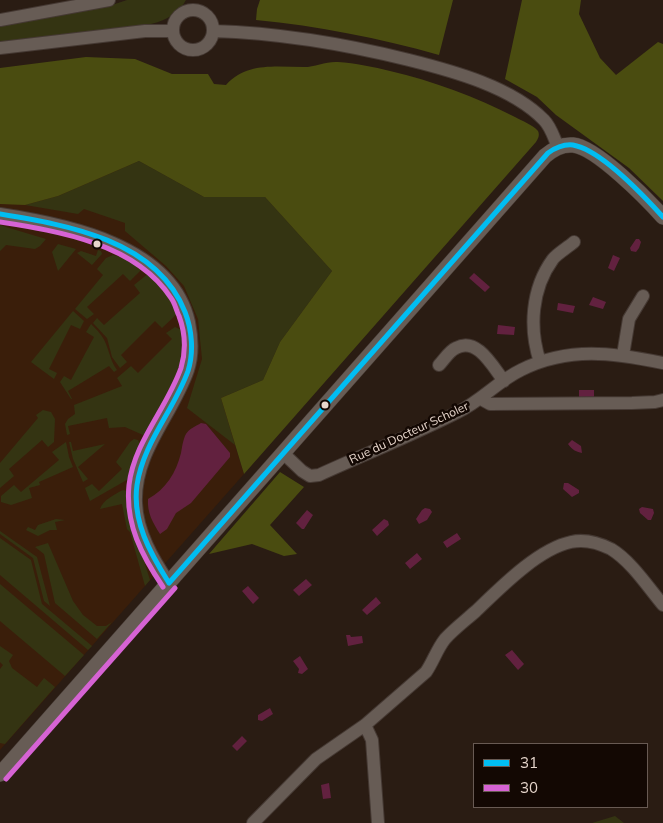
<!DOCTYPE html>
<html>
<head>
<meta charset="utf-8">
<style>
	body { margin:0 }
	#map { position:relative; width:663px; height:823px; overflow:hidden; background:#2a1c13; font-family:Mulish,sans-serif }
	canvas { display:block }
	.legend { position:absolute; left:473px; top:743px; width:175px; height:65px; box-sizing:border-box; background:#130803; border:1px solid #685a53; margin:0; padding:6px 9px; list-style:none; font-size:15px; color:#e7d6cc }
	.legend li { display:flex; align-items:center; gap:10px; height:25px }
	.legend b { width:25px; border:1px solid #685a53 }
</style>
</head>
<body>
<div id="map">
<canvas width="663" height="823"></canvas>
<ul class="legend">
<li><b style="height:6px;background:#01bdf2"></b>31</li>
<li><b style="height:6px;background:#d663d4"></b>30</li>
</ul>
</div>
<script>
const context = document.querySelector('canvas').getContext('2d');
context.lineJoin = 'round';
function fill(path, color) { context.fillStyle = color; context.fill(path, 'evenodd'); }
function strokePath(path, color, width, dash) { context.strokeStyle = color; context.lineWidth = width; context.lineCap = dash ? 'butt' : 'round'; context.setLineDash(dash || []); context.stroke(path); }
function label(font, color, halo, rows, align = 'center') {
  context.font = font + ' Mulish,sans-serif'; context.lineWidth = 5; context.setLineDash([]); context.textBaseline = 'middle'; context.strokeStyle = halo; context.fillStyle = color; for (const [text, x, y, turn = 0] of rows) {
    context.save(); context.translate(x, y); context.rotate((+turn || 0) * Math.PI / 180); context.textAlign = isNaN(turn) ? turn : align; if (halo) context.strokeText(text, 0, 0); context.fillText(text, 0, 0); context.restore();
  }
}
fill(new Path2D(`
	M0 106 204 197 235 445 244 474 0 750Z`), '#3a1e0a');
fill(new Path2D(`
	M127 0H186C178 14 167 20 151 24L0 45V25L106 7Z
	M139 161 204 197H265L332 271 280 342 263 380 221 398 235 445 187 408 202 359 198 319 184 286 166 266 125 231V223L84 209 78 214 25 205 58 196Z
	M0 225 6 227 46 239 40 246 35 249 6 245 0 251Z
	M58 244 76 249 58 271 52 252Z
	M98 250 101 251 102 254 92 265 77 253 81 251 96 256Z
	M113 255C123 258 141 259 140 271L130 281 123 274 87 307 94 314 87 319 75 309 103 275 97 269 106 258Z
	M149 273C163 277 173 297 179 309L178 313 162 328 155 321 121 355 127 362 120 368 112 357 107 338 93 323 97 318 104 325 140 293 134 285Z
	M73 311 84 321 80 329 71 325 49 369 57 373 54 379 31 362Z
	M91 324C97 330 103 336 106 344 110 354 111 362 117 370L114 372 109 366 68 391 72 399H71L60 382 64 376 71 380 94 337 86 332Z
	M175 327 182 330C198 354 161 409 149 432L143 435 125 427 109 428 107 418 68 426 70 434 67 435 65 424 68 419 75 414 74 405 122 386 117 378 131 366 138 373 172 339 166 333Z
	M43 410 51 412 55 419 54 442 48 447 42 440 9 469 14 476 0 488V463L38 418 36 415Z
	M134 439 138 440 141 446 132 477 90 501 85 488 92 484 99 491 122 469 116 462 130 442Z
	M66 442 69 457 73 467 39 482 40 485 29 488 32 498 11 505 1 502V496L14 485 21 492 59 460 52 452Z
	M69 442H71L73 451 105 444 78 467 88 479 83 482 73 459Z
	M123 490 127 491 130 495 135 532 150 580 145 586 130 532 127 529 122 504 100 509C103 500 115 494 123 490Z
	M56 519 65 520 55 522 57 530H50L38 536 26 530 28 527 35 530 38 525Z
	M0 531 37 557 50 606 44 601 33 558 0 534Z
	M0 538 31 560 42 604 92 646 88 650 0 575Z
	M48 543 73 601 83 615 97 626H106L112 622 97 639 55 603 44 554 35 547Z
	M0 584 84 655 65 676 0 621Z
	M0 646 13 655 9 661 12 668 37 687 44 678 55 687 5 744 0 743V669L3 665 0 662Z
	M615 816 624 823H592Z`), '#343412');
fill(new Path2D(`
	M260 0H453L439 55C379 38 318 26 256 20L257 9Z
	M522 0H581L579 14 600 58 616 75 658 42 663 44V201L629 168 556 115 537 97 505 79Z
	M86 57 135 59 172 74H208L214 84 226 85C247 62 275 67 304 67 315 67 327 61 338 62 355 63 374 67 390 71 433 81 476 97 515 117 522 121 533 125 538 131 540 135 538 139 536 142L244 474 221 398 263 380 280 342 332 271 265 197H204L139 161 58 196 25 205 0 204V68Z
	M280 472 304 487 270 525 297 554 284 556 252 544 209 554Z`), '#4a4c10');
fill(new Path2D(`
	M639 239 641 242 639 248 636 252 631 251 630 248 636 239Z
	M613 255 620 258 614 271 608 268Z
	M474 273 490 287 485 292 469 278Z
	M593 297 606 302 603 309 589 305Z
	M558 303 575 306 573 313 557 310Z
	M498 325 515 327 514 335 497 334Z
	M579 390H594V397H579Z
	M201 423 206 424 230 453V457L191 503 176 513 167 529 160 534C153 523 147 513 148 499 166 489 176 473 181 453 182 448 183 439 186 434 189 429 196 426 201 423Z
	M572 440 581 446 582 453C577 452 572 450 568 444Z
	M564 483H568L579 490V493L572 497 563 489Z
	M642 507 653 509 654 513 651 520H648L640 513 639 509Z
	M425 508 430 509 432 512 427 520 419 524 416 519 422 510Z
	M307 510 313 515 304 529H302L296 523Z
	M384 519 388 521 389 525 377 536 372 530Z
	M457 533 461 539 447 548 443 542Z
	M417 553 422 559 410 569 405 563Z
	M306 579 312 585 299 596 293 590Z
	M248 586 259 598 253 604 242 591Z
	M376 597 381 603 367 615 362 610Z
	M346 635H350L351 637 362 636 363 643 348 646Z
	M512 650 524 664 518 670 505 655Z
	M300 656 308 669 302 674 298 673 299 669 293 661Z
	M270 708 273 714 262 721 258 720V715Z
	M242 736 247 741 237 751 232 746Z
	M329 783 331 798 323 799 321 785Z`), '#62213f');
const minor = new Path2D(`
	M173 30a20 20 0 1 1 40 0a20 20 0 1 1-40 0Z
	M0 20 109 0
	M213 31C279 33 345 44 409 60 453 71 512 87 544 120 551 127 554 138 558 147
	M0 48 145 31H173
	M0 214C66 224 172 245 189 322 192 337 193 355 188 370 172 416 134 452 136 503 137 532 153 559 169 583
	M623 355 629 319 643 296
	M540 362C529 329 531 289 553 259 558 253 567 248 574 242
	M439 365C444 360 449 351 456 348 477 336 493 367 504 381
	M481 399 490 404 632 403 655 402 663 400
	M283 453 302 471 310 476 319 475C365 454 413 435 458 412 481 401 498 381 521 370 569 346 614 353 663 363
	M365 725 372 740 378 823
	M253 823 316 759 365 725 426 672C433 662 437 649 445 639 454 629 466 620 476 611 500 588 538 549 571 542 584 539 599 543 611 549 631 561 648 587 663 605`);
const tertiary = new Path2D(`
	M0 774 545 156C553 149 562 144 573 145 596 147 647 199 663 217`);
strokePath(minor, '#453933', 14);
strokePath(tertiary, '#453933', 16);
strokePath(minor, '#675c55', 12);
strokePath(tertiary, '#675c55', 15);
strokePath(new Path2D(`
	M0 214C67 225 157 240 185 312 192 330 194 352 188 371 174 410 143 443 137 485 132 521 150 553 169 583
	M169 583 548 153C555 148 564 144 573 145 601 150 644 196 663 217`), '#01bdf2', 5);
strokePath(new Path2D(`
	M0 222C59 231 136 244 171 298 175 303 176 310 179 316 185 332 186 351 181 368 167 408 134 442 129 485 125 524 142 556 163 587
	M6 779 175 588`), '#d663d4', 5);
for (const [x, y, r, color] of [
	[97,244,4.5,"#e7d6cc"],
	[325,405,4.5,"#e7d6cc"]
]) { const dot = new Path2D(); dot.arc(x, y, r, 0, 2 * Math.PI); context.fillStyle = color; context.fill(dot); strokePath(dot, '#130803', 2); }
label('12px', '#e7d6cc', '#130803', [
	["Rue du Docteur Scholer",409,433,-25]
]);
</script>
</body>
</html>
